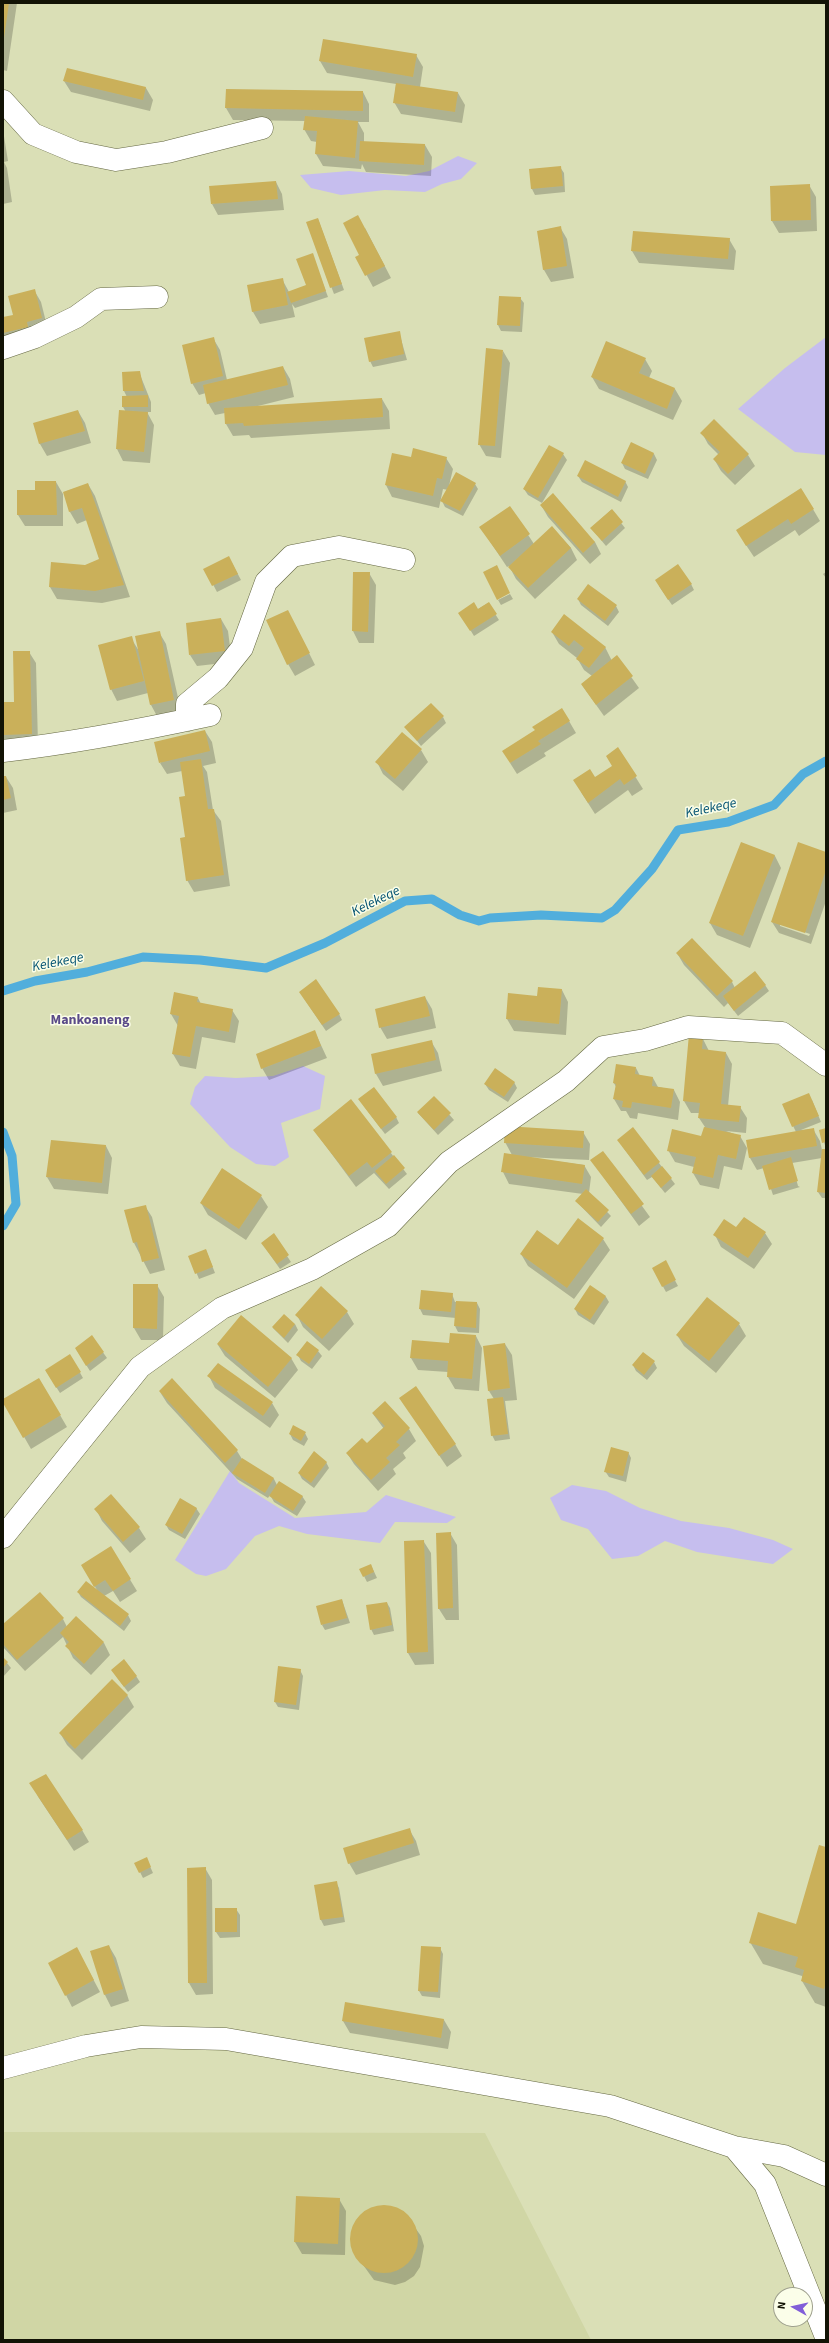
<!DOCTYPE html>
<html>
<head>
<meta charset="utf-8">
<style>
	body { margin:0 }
	#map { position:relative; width:829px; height:2343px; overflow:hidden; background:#dadfb6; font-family:"Source Sans 3",sans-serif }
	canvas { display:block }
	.frame { position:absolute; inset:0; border:4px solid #121305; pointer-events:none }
	.north { position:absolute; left:773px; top:2287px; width:40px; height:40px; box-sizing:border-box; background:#fbfee9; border:1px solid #9ea08e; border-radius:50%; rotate:278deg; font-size:11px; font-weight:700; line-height:16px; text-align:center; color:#121305 }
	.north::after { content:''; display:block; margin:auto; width:14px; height:18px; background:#815ed8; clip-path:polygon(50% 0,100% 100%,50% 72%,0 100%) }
</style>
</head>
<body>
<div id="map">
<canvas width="829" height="2343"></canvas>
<div class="frame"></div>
<div class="north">N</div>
</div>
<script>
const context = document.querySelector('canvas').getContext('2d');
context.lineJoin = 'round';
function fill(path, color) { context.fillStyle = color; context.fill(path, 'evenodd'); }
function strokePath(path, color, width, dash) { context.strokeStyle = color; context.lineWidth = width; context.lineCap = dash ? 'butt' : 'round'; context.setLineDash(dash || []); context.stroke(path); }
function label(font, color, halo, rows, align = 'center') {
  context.font = font + ' "Source Sans 3",sans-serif'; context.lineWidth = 3; context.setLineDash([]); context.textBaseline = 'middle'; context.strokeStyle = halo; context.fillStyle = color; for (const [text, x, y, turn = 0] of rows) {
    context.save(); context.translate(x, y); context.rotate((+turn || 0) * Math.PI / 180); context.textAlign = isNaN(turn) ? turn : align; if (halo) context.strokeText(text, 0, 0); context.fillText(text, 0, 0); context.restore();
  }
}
fill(new Path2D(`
	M3 2132 485 2133 591 2340H3Z`), '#d0d6a5');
fill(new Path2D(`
	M458 156 477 163 461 179 442 184 425 192 385 190 341 195 311 188 300 175 349 171 406 176 429 171Z
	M826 337V455L795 452 738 409 785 368Z
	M303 1066 325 1076 320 1109 281 1123 289 1157 275 1166 256 1164 230 1147 190 1104 195 1087 205 1076 236 1078 273 1076Z
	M230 1471 239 1483 295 1518 366 1512 386 1495 456 1517 447 1523 395 1522 380 1543 307 1534 279 1526 255 1536 226 1569 206 1576 196 1574 175 1560Z
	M572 1485 606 1491 640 1508 681 1521 729 1528 773 1540 793 1549 773 1564 697 1552 665 1541 638 1556 612 1559 588 1529 561 1520 550 1498Z`), '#c6beee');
fill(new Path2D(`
	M3 3H17L7 71 3 70Z
	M416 55 423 67 420 87 458 93 465 105 462 123 401 114 394 102 396 84 327 73 320 61Z
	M64 81 146 88 153 100 150 111 71 92Z
	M363 92 369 104V122H358L364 133V142L425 145 432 157 431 176 366 172 362 164 361 169 323 166 316 154 317 142 311 141 304 129 305 121 233 120 226 108Z
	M3 130 8 161 4 162 7 168 12 202 3 204Z
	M560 167 564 173 565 192 535 195 532 189 530 170Z
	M276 182 282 194 284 210 218 215 212 204Z
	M809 185 816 197 817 231 779 233 772 221 771 187Z
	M318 219 344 290 334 294 307 223Z
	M560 227 567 239 574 278 551 282 544 270 538 231Z
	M365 228 391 278 373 287 357 257 360 255Z
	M729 239 736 251 734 270 639 263 632 251Z
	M312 254 328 297 295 308 292 304 295 317 260 324 253 312 248 286 282 279 289 292 307 286Z
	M34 290 41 302 48 330 3 346V318L14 316Z
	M500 297 520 298 524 303 522 332 501 331 498 325Z
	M399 332 407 360 373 367 370 361Z
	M213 338 220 350 227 380 283 367 290 379 294 397 254 407 382 399 389 411 390 429 251 438 249 435 233 436 226 424 225 413 215 415 208 403 206 393 199 395 192 383Z
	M503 351 510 363 501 458 486 456 479 444Z
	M645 359 652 371 649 378 675 389 682 401 673 420 599 389 592 377Z
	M139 372 151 402V412H147L154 425 150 463 123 461 117 449 126 412 123 407 127 397 124 391 123 373Z
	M78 411 85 423 91 443 47 456 40 444 34 424Z
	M702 433 748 455 755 466 735 485 721 471 714 459 719 455 708 444Z
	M631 443 654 454 657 460 648 479 625 469 622 463Z
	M549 446 563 454 567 460 542 503 528 495 524 489Z
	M412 458H446L453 469 449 486 475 484 478 489 463 516 445 507 442 501 448 490 443 489 439 508 392 497 386 485Z
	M578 476 625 481 628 487 621 502 582 482Z
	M56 482 63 494V526H25L18 515 36 491Z
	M88 484 95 496 130 597 102 603 57 599 50 587 52 563 86 566 100 560 87 520 77 524 70 512 64 492Z
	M801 489 820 521 799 536 795 530 754 557 744 542Z
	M541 505 595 542 601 554 590 564 548 517Z
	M510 507 534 544 552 527 571 548 577 560 535 599 516 579 509 566 507 567 481 528Z
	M611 510 625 528 606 546 591 528Z
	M232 563 241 580 217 592 205 569Z
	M826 572V578L823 574Z
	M369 573 376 585 374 643H359L353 631Z
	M691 584 694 590 672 605 659 586Z
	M510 594 513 599 501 605 498 600Z
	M578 599 616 606 619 612 608 626 581 605Z
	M488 603 499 620 474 636 463 618Z
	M221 619 228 631 232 662 197 666 190 655Z
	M294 623 315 665 295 676 288 664Z
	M159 632 166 644 181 711 157 716 151 705 148 693 117 701 111 689 131 638 139 651Z
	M552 632 605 647 612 661 617 657 639 688 604 716 582 685 592 676 584 670 577 658 559 644Z
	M29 652 36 663 38 745 3 746V703H15Z
	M443 717 446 723 421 746 406 727Z
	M569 721 576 733 544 753 546 756 517 774 510 763 536 731Z
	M205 731 212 742 216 763 203 766 207 772 213 810 221 821 230 886 194 892 187 880V796L182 771 167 774 160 763Z
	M618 749 643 789 632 796 628 790 595 814 581 792 595 778 613 766Z
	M421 750 428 762 403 791 383 774 377 762Z
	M3 777H6L13 788 17 810 3 813Z
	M742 843 775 856 781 868 750 948 717 935 710 923Z
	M826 853V901L811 944 779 933 772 922ZM780 924 810 934 809 936 780 926Z
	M677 953 732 982 735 988 765 985 769 991 738 1016 728 1003 724 1007 684 965Z
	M562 990 568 1002 566 1035 514 1031 507 1019 538 997Z
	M303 997 339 1014 342 1020 326 1031Z
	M425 997 432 1009 436 1028 387 1039 380 1027Z
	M198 998 201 1004 232 1010 239 1021 235 1043 202 1037 196 1069 180 1066 173 1054 178 1026 171 1014Z
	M315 1032 327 1058 269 1080 262 1068Z
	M702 1037 709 1051 726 1053 732 1064 728 1106 740 1107 747 1118 746 1133 726 1131 740 1136 747 1148 742 1170 724 1166 719 1189 700 1185 693 1173 694 1167 675 1162 668 1150 702 1137 705 1127 699 1118 700 1113H691L684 1101Z
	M431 1041 438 1053 442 1071 383 1086 376 1074 372 1055Z
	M636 1068 640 1076 653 1078 658 1087 674 1090 680 1102 678 1120 638 1113 637 1119 630 1118 626 1111H621L614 1099 616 1087 614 1083Z
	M514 1082 517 1088 508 1102 489 1090 485 1084Z
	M434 1097 454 1120 438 1135 418 1113Z
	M812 1100 821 1122 801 1130 813 1129 820 1141 822 1150H826V1198H822L818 1192 822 1158 792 1163 798 1186 800 1187 773 1195 764 1168 757 1170 750 1158 747 1141 796 1132 783 1105Z
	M351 1101 407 1174 389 1189 374 1173 356 1187 314 1130Z
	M363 1105 396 1117 399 1123 385 1134Z
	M633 1129 675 1184 665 1193 652 1177 647 1180 622 1146Z
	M826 1129V1148L820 1131Z
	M583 1132 590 1144 589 1160 524 1157 584 1165 591 1177 589 1193 611 1216 601 1227 576 1201 583 1194 509 1184 503 1172 512 1155 505 1142Z
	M106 1146 112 1158 108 1194 54 1189 47 1177Z
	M603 1152 650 1217 639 1226 592 1161Z
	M261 1196 268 1207 246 1240 208 1215 201 1203Z
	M145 1206 152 1217 165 1270 150 1274 134 1243Z
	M737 1229 765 1233 772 1244 754 1269 721 1247 715 1235Z
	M273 1235 291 1262 280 1269 266 1249Z
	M603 1239 610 1250 574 1299 528 1266 521 1254Z
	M206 1250 215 1273 199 1279 190 1257Z
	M665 1262 678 1286 666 1292 653 1268Z
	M134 1285H157L164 1297 163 1340H141L134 1328Z
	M590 1286 606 1297 609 1302 594 1325 578 1315 575 1309Z
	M422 1291 452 1294 455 1302 477 1303 480 1309 479 1333 458 1332 455 1326 456 1318 423 1315 420 1309Z
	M347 1312 354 1324 329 1351 303 1327 297 1315Z
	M295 1324 298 1330 288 1343 273 1328Z
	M739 1324 746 1336 716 1373 684 1346 677 1335Z
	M476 1336 482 1348 479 1391 455 1389 448 1377V1372L418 1370 411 1358Z
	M92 1337 107 1358 90 1371 76 1349Z
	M505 1344 512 1355 517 1400 505 1401 510 1439 495 1441 492 1435 494 1399 489 1391Z
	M218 1345 291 1358 298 1370 275 1398 225 1356Z
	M318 1351 322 1356 312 1369 301 1361 298 1355Z
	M70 1355 83 1378 60 1393 46 1371Z
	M654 1362 657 1368 647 1380 636 1371 633 1365Z
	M209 1376 272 1403 279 1415 270 1428 215 1388Z
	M39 1379 67 1427 31 1449 3 1400Z
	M160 1392 237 1451 242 1459 274 1479 277 1485 302 1496 306 1502 297 1516 274 1502 270 1495 268 1498 237 1479 167 1403Z
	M400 1398 455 1444 462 1456 447 1467Z
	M373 1414 409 1429 416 1441 403 1453 406 1458 393 1469 396 1474 378 1491 354 1464 347 1453 367 1445 384 1429Z
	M305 1433 308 1439 304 1446 293 1440 290 1434Z
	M628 1452 631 1458 626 1482 609 1477 605 1471Z
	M326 1462 329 1468 314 1488 302 1479 299 1473Z
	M196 1508 200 1514 185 1539 169 1530 166 1525Z
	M96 1509 139 1528 146 1539 130 1553 102 1521Z
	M450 1533 457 1545 459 1620H446L439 1609Z
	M405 1542H424L431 1553 434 1664 415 1665 408 1653Z
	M110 1547 137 1591 120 1602 113 1591 104 1596 128 1615 131 1621 124 1631 81 1597 78 1592 97 1590 89 1577Z
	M371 1565 377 1578 367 1582 364 1576Z
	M342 1600 350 1623 325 1630 322 1625Z
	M387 1603 390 1608 394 1631 374 1635 371 1629Z
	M76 1617 104 1643 110 1655 91 1675 73 1658 63 1637 25 1671 3 1647V1626L63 1619 67 1627Z
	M3 1658 11 1668 3 1677Z
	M300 1670 303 1676 299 1710 278 1707 275 1702Z
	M116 1676H136L140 1682 128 1692Z
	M127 1695 134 1707 82 1760 67 1745 60 1733Z
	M37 1795 82 1830 89 1842 74 1851Z
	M409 1829 416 1841 420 1855 356 1875 349 1863Z
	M826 1848V2007L815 2003 802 1981V1976L763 1964 750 1942 797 1925Z
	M149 1864 153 1873 143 1878 140 1872Z
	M205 1868 212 1880 213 1994 196 1995 189 1983Z
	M336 1882 339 1888 345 1922 324 1926 321 1920 315 1886Z
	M216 1909H236L240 1915V1937L220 1938 216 1932Z
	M109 1946 116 1958 129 2001 111 2007 105 1995 91 1952Z
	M440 1948 443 1954 440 1998 422 1996 419 1991Z
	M83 1960 100 1992 72 2007 66 1995Z
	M444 2020 451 2032 448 2049 350 2033 343 2021Z
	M339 2199 346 2211 345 2255 302 2254 295 2242Z
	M387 2206 397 2209 406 2215 421 2236 424 2246 420 2267 414 2276 405 2282 395 2285 374 2280 353 2251 351 2240 352 2229 358 2219 366 2212Z`), '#0003');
strokePath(new Path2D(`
	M3 991 35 981 87 972 143 957 200 960 266 968 325 943 405 901 432 899 460 915 479 921 490 918 541 915 602 918 615 910 652 869 678 830 728 822 774 805 803 774 826 761
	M3 1132 12 1156 16 1204 3 1226`), '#51aedc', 9);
fill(new Path2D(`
	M3 3H9L4 38H3Z
	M323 39 417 54 413 77 319 61Z
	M67 68 146 87 143 100 63 81Z
	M396 83 458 92 455 112 393 103Z
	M226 89 363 91V111L225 108Z
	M305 116 358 121 355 158 315 154 317 131 303 130Z
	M360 141 425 144 424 165 359 161Z
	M561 166 563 186 531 189 529 169Z
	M276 181 278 199 211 204 209 186Z
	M810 184 811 220 771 221 770 186Z
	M358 215 385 266 365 276 355 257 359 255 343 223Z
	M318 218 342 284 330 288 306 222Z
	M561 226 567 266 543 270 537 231Z
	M633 231 730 238 728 259 631 251Z
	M313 253 326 291 291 303 287 292 306 285 296 259Z
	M283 278 288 305 252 312 247 285Z
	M35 289 42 318 27 322 28 327 3 333V317L13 315 8 296Z
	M499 296 521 297 520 326 497 325Z
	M400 331 404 354 369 362 364 338Z
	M214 337 223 376 191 384 182 345Z
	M606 341 646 358 639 373 675 388 667 409 591 377Z
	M486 348 503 350 495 446 478 445Z
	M283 366 288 385 207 404 203 385Z
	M140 371 144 391H123L122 372Z
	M148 395V407H122V396Z
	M382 398 383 417 244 426 243 423 225 424 224 408Z
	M78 410 85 431 39 444 33 423Z
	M119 410 148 412 144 452 116 449Z
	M714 419 749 454 728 474 713 459 720 452 700 433Z
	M631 442 654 453 645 474 621 463Z
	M549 445 564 453 538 498 523 489Z
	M413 448 447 457 442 479 437 478 433 496 385 485 392 453 411 457Z
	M585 460 626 481 618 497 577 476Z
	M456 472 476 483 460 511 440 501Z
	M35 481H56L57 515H17V490H35Z
	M88 483 124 585 95 591 49 587 51 562 85 565 99 559 82 508 69 512 63 492Z
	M801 488 814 509 791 524 788 519 746 546 736 530Z
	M553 493 595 542 583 553 540 505Z
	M510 506 530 534 500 556 479 527Z
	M612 509 623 522 602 541 590 528Z
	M552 526 571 548 528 588 508 567Z
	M229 556 238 574 212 586 203 569Z
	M678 564 692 584 668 600 655 580Z
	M497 565 510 593 497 600 483 572Z
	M353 572H370L368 632 352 631Z
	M588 584 617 605 605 621 577 599Z
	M474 602 478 609 489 602 497 614 470 631 458 613Z
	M288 610 310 653 287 665 266 620Z
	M564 614 606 647 589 668 576 659 584 648 574 640 569 646 551 632Z
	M221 618 225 651 189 655 186 623Z
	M160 631 174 700 150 705 135 636Z
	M132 636 144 681 110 690 98 645Z
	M13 651H30L32 734 3 735V702H14Z
	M617 655 633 676 596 705 581 684Z
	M431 703 444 716 417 741 404 727Z
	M562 708 570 721 538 741 541 744 510 763 502 751 535 730 532 727Z
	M205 730 210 751 159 763 154 742Z
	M402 732 422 749 395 779 375 762Z
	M618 747 637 776 624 785 620 779 588 803 573 780 590 769 595 777 612 766 606 756Z
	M201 759 208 809H214L224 875 186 881 180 838 185 837 179 797 185 796 180 762Z
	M3 776H6L11 798 3 800Z
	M741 842 775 855 743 936 709 923Z
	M798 842 826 852V870L805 933 771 922Z
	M692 938 733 981 717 996 676 953Z
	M755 971 766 985 734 1011 723 996Z
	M316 979 340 1014 322 1025 299 992Z
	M538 987 562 989 559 1024 506 1019 508 993 537 996Z
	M174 992 198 997 197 1002 233 1009 229 1032 196 1026 190 1057 172 1054 179 1016 170 1014Z
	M425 996 430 1016 379 1028 375 1009Z
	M315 1030 321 1046 261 1069 256 1054Z
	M689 1034 703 1036 702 1049 726 1052 721 1104 741 1106 739 1122 698 1118 700 1103 683 1101Z
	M432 1040 436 1060 375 1074 371 1054Z
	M616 1064 636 1067 635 1074 653 1077 652 1086 674 1089 671 1108 632 1102 631 1108 622 1107 623 1101 613 1099 616 1084 613 1083Z
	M495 1068 515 1082 504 1097 484 1084Z
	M374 1087 397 1117 381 1129 358 1099Z
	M809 1093 819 1116 792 1127 782 1104Z
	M434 1096 451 1113 434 1130 417 1112Z
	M351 1099 392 1152 372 1168 367 1162 349 1176 313 1130Z
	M505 1126 584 1131 583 1148 504 1143Z
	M633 1127 660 1162 644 1175 617 1140Z
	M704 1127 741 1135 736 1159 718 1155 713 1178 692 1173 696 1157 667 1151 672 1129 701 1136Z
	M814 1128 817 1146 749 1158 746 1140Z
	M826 1128V1142L822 1143 819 1130Z
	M51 1140 106 1145 102 1183 46 1177Z
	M822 1149H826V1193L817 1192Z
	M603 1151 644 1204 631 1214 590 1160Z
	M504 1153 585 1165 582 1184 501 1172Z
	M394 1155 405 1168 386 1184 375 1171Z
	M791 1157 798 1181 769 1190 762 1166Z
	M662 1166 672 1178 661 1188 651 1176Z
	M222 1168 262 1195 239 1229 200 1203Z
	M586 1189 609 1210 598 1222 575 1201Z
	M146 1205 159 1258 142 1262 137 1242 133 1243 124 1210Z
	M744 1217 766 1232 748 1258 713 1235 724 1219 736 1227Z
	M578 1218 604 1238 567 1288 520 1254 537 1230 558 1245Z
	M274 1233 289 1255 277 1264 261 1243Z
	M206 1249 213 1267 195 1274 188 1256Z
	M666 1260 676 1280 662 1287 652 1268Z
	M133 1284H158L157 1329 133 1328Z
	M590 1285 606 1296 590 1320 574 1309Z
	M321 1286 348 1311 322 1339 295 1315Z
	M421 1290 453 1293 451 1312 419 1309Z
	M707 1297 740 1323 709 1361 676 1335Z
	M456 1301 477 1302 476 1328 454 1326Z
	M284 1314 295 1324 284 1338 272 1327Z
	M241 1315 292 1358 268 1387 217 1344Z
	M450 1333 476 1335 472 1379 447 1377 448 1361 410 1358 412 1340 449 1343Z
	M92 1335 104 1352 86 1366 75 1348Z
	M307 1341 319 1350 309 1364 296 1355Z
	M505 1343 510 1388 488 1391 483 1346Z
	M643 1352 655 1361 644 1375 632 1365Z
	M70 1354 81 1372 56 1388 45 1370Z
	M218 1363 273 1402 263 1416 207 1376Z
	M39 1378 61 1415 23 1438 3 1403V1399Z
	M172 1378 238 1450 225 1463 159 1391Z
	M416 1386 456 1444 439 1456 399 1398Z
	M503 1397 508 1434 491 1436 487 1399Z
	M385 1401 410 1428 396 1442 400 1445 386 1458 390 1462 371 1480 346 1453 362 1438 367 1443 385 1426 372 1413Z
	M293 1425 306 1432 301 1441 289 1434Z
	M611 1447 629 1452 623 1476 604 1472Z
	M314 1451 327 1462 311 1483 298 1473Z
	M242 1458 274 1478 265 1493 232 1473Z
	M279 1481 303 1496 293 1511 269 1496Z
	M111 1494 140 1527 123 1542 94 1509Z
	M180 1498 197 1508 182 1534 165 1525Z
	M451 1532 453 1608 438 1609 436 1533Z
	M424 1540 428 1652 407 1653 404 1541Z
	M111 1546 131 1579 113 1591 105 1580 94 1587 81 1565Z
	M371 1564 374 1572 363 1577 359 1569Z
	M86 1581 129 1614 120 1626 77 1592Z
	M40 1592 64 1618 17 1660 3 1644V1624Z
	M342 1599 347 1618 321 1625 316 1606Z
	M387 1602 392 1625 370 1630 366 1605Z
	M76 1616 104 1642 84 1664 65 1646 69 1642 60 1633Z
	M3 1657 8 1662 3 1668Z
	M124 1659 137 1676 124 1687 111 1670Z
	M278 1666 301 1669 296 1705 274 1702Z
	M112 1679 128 1695 75 1749 59 1733Z
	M46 1774 83 1830 67 1840 29 1783Z
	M410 1828 414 1843 348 1864 343 1848Z
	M819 1845 826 1847V1983L824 1989 801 1981 804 1970 795 1967 798 1957 749 1943 758 1912 796 1924Z
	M147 1857 151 1867 139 1873 134 1863Z
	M206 1867 207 1983H188L187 1868Z
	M337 1881 343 1917 320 1920 314 1885Z
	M215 1908H237V1932H215Z
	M109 1945 123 1989 104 1995 90 1951Z
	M421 1946 441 1947 438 1992 418 1991Z
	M77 1947 94 1980 65 1996 48 1963Z
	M345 2002 444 2019 441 2038 342 2021Z
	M296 2196 340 2198 338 2244 294 2242Z
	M350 2239a34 34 0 1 1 68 0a34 34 0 1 1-68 0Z`), '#cab05a');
const street = new Path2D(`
	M3 101 33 134 76 152 116 160 167 152 262 128
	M3 348 35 337 76 317 101 299 157 297
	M187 720V704L218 678 242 648 266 582 292 556 339 547 404 560
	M3 751C73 743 141 730 210 715
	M3 1537 140 1367 222 1308 312 1269 388 1226 449 1162 566 1081 603 1047 645 1040 688 1027 782 1033 826 1065
	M3 2068 86 2046 141 2037 226 2039 610 2106 734 2147 765 2184 826 2337
	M734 2147 784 2156 826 2175`);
strokePath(street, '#656843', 23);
strokePath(street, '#fff', 22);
label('italic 14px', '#045372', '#fbfee9', [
	["Kelekeqe",711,809,-12],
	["Kelekeqe",376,902,-26],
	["Kelekeqe",58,963,-11]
]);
label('bold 14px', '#5a4b89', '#fbfee9', [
	["Mankoaneng",90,1021]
]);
</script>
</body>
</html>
